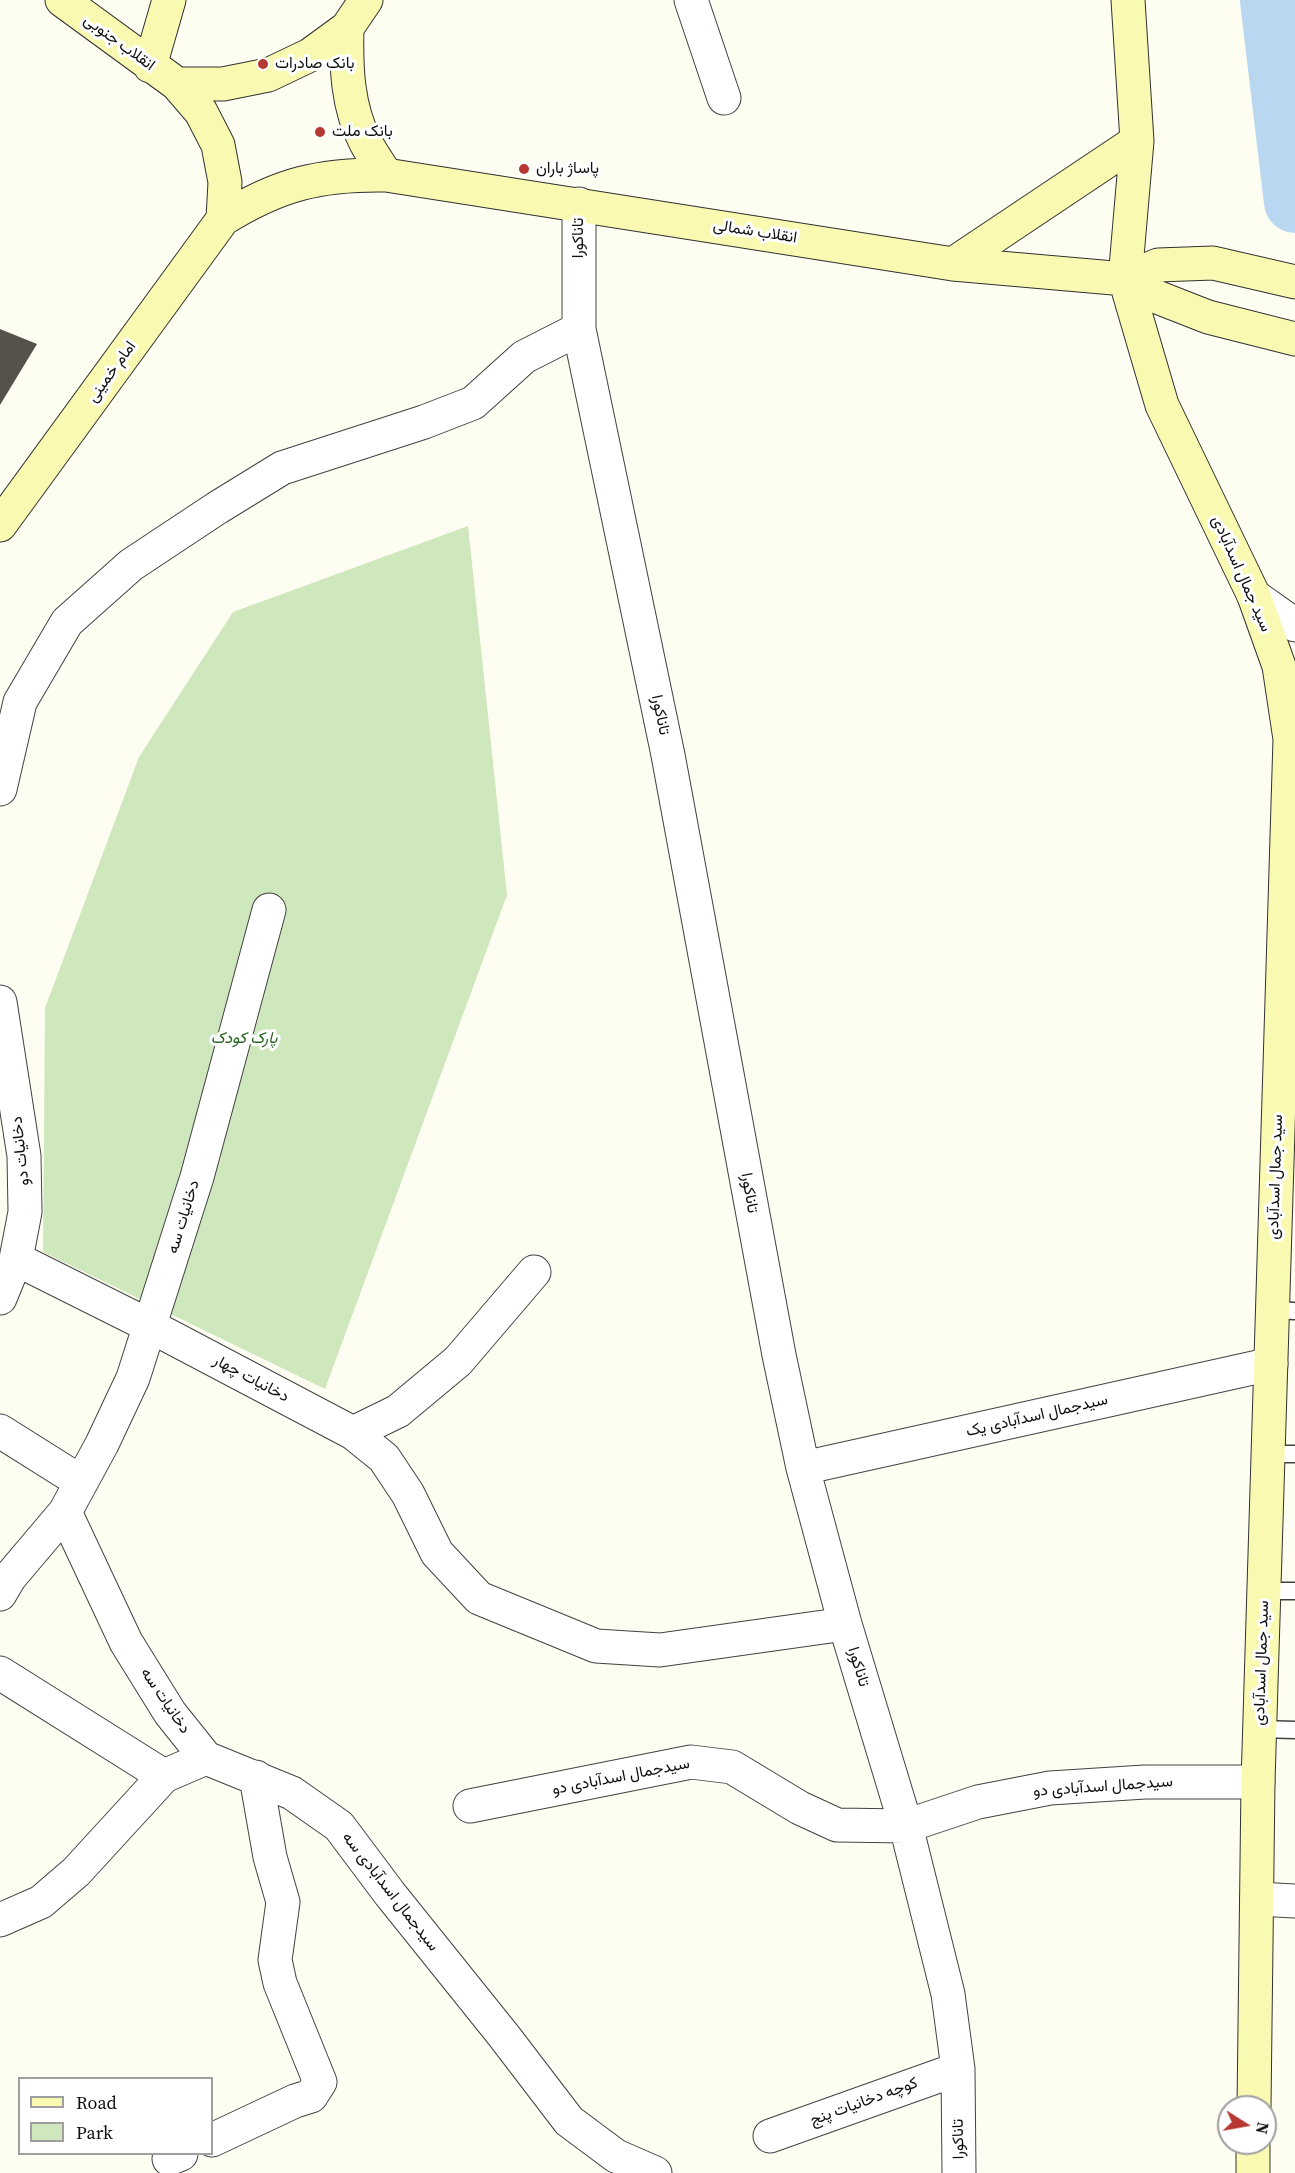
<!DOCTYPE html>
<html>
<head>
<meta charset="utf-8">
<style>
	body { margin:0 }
	#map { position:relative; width:1295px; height:2173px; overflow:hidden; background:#fefdf2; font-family:"Source Serif 4",serif }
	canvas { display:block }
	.legend { position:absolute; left:18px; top:2077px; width:195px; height:78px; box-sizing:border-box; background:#fff; border:2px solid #9f9f9f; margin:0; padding:8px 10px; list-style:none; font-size:18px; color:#0f0f0f }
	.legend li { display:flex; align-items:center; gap:12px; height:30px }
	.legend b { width:30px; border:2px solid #9f9f9f }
	.north { position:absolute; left:1217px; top:2095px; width:60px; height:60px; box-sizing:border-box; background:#fff; border:2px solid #9f9f9f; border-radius:50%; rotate:101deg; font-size:16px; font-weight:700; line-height:24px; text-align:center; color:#0f0f0f }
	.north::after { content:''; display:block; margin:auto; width:21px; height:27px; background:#b63830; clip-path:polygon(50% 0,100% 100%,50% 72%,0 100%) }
</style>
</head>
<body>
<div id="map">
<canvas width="1295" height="2173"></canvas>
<ul class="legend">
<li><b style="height:8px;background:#f9f9b2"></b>Road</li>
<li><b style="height:16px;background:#cfe7bd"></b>Park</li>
</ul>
<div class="north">N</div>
</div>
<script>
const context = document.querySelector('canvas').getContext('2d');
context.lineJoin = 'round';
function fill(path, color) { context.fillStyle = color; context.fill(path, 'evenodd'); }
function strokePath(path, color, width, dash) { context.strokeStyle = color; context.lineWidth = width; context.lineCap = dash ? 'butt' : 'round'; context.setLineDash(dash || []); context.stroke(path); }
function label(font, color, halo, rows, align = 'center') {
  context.font = font + ' "Source Serif 4",Vazirmatn,serif'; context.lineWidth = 6; context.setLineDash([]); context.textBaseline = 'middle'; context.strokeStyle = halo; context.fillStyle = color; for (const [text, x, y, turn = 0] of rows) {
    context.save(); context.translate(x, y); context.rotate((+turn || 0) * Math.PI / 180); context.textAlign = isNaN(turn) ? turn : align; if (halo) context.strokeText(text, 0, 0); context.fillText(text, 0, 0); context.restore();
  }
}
fill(new Path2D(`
	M1286 0H1295V77Z
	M468 526 507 895 325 1389 43 1252 45 1008 139 757 233 612Z`), '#cfe7bd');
strokePath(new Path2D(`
	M1271 0 1295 202`), '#bad7f2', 62);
fill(new Path2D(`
	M0 329 37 344 0 405Z`), '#57514c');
const lane = new Path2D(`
	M1272 1310 1295 1311
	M1268 1454H1295
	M1264 1591H1295
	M1260 1729 1295 1730`);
const street = new Path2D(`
	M691 0 724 98
	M579 204V329L668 755 779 1355 803 1468 845 1624 906 1826 948 1994 958 2069 959 2173
	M1254 596 1295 625
	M0 789 20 702 67 622 131 565 217 508 282 468 424 422 473 403 524 357 579 329
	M0 1002 24 1156 25 1212 16 1259 0 1298
	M16 1259 150 1326 353 1433 384 1458 408 1494 437 1553 479 1598 596 1646 660 1650 845 1624
	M0 1431 81 1482
	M353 1433 398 1411 458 1361 534 1272
	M803 1468 1271 1364
	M65 1512 126 1642 170 1713 206 1758
	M0 1594 10 1577 65 1512 102 1444 133 1378 197 1177 269 910
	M0 1673 164 1776
	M470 1806 691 1762 732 1767 800 1808 837 1825 906 1826 978 1802 1050 1788 1145 1782H1258
	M1257 1899 1295 1901
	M0 1920 41 1902 76 1872 164 1776 206 1758 292 1793 339 1826 390 1894 504 2036 569 2121 616 2156 655 2173
	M770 2136 958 2069
	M212 2140 295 2101 311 2096 320 2082 280 1983 275 1960 283 1902 270 1857 256 1777
	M169 2159 181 2154`);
const secondary = new Path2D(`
	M62 0 177 84 201 112 218 145 225 182 223 219
	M1128 0 1137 141 1125 279 1162 405 1254 596 1279 666 1290 739 1258 1782 1254 2107
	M347 28C346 67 347 107 366 143 372 154 379 164 386 175
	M150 66 169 0
	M177 84H223L268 75 310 55 347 28 366 0
	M953 264 1137 141
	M1125 279 1158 265 1213 263 1295 282
	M0 525 223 219C279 184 320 174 386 175L953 264 1125 279 1157 297 1208 317 1295 339
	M1253 2173V2143`);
strokePath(lane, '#424242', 19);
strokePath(street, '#424242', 35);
strokePath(secondary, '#313131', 35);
strokePath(lane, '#fff', 16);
strokePath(street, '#fff', 33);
strokePath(secondary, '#f9f9b2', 33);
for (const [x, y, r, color] of [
	[263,64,6,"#b63830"],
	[320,132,6,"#b63830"],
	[524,169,6,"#b63830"]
]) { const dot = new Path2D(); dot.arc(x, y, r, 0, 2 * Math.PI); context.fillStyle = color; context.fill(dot); strokePath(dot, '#fff', 2); }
label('16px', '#0f0f0f', '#fff', [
	["انقلاب جنوبی",119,43,36],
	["انقلاب شمالی",755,232,9],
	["تاناکورا",579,238,-90],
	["امام خمینی",112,372,-54],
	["سید جمال اسدآبادی",1241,574,66],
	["تاناکورا",660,715,78],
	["دخانیات دو",21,1151,-96],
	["سید جمال اسدآبادی",1276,1177,-88],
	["تاناکورا",749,1193,80],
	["دخانیات سه",184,1217,-73],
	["دخانیات چهار",251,1379,28],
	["سیدجمال اسدآبادی یک",1037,1416,-13],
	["سید جمال اسدآبادی",1262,1663,-88],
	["تاناکورا",858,1667,73],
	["دخانیات سه",165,1701,56],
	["سیدجمال اسدآبادی دو",621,1777,-11],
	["سیدجمال اسدآبادی دو",1103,1787,-4],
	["سیدجمال اسدآبادی سه",390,1892,52],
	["کوچه دخانیات پنج",864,2102,-20],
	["تاناکورا",959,2139,-91]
]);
label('16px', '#0f0f0f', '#fff', [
	["بانک صادرات",275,64],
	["بانک ملت",332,132],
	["پاساژ باران",536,169]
], 'left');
label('italic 16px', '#2a6323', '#fff', [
	["پارک کودک",244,1039]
]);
</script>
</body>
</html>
